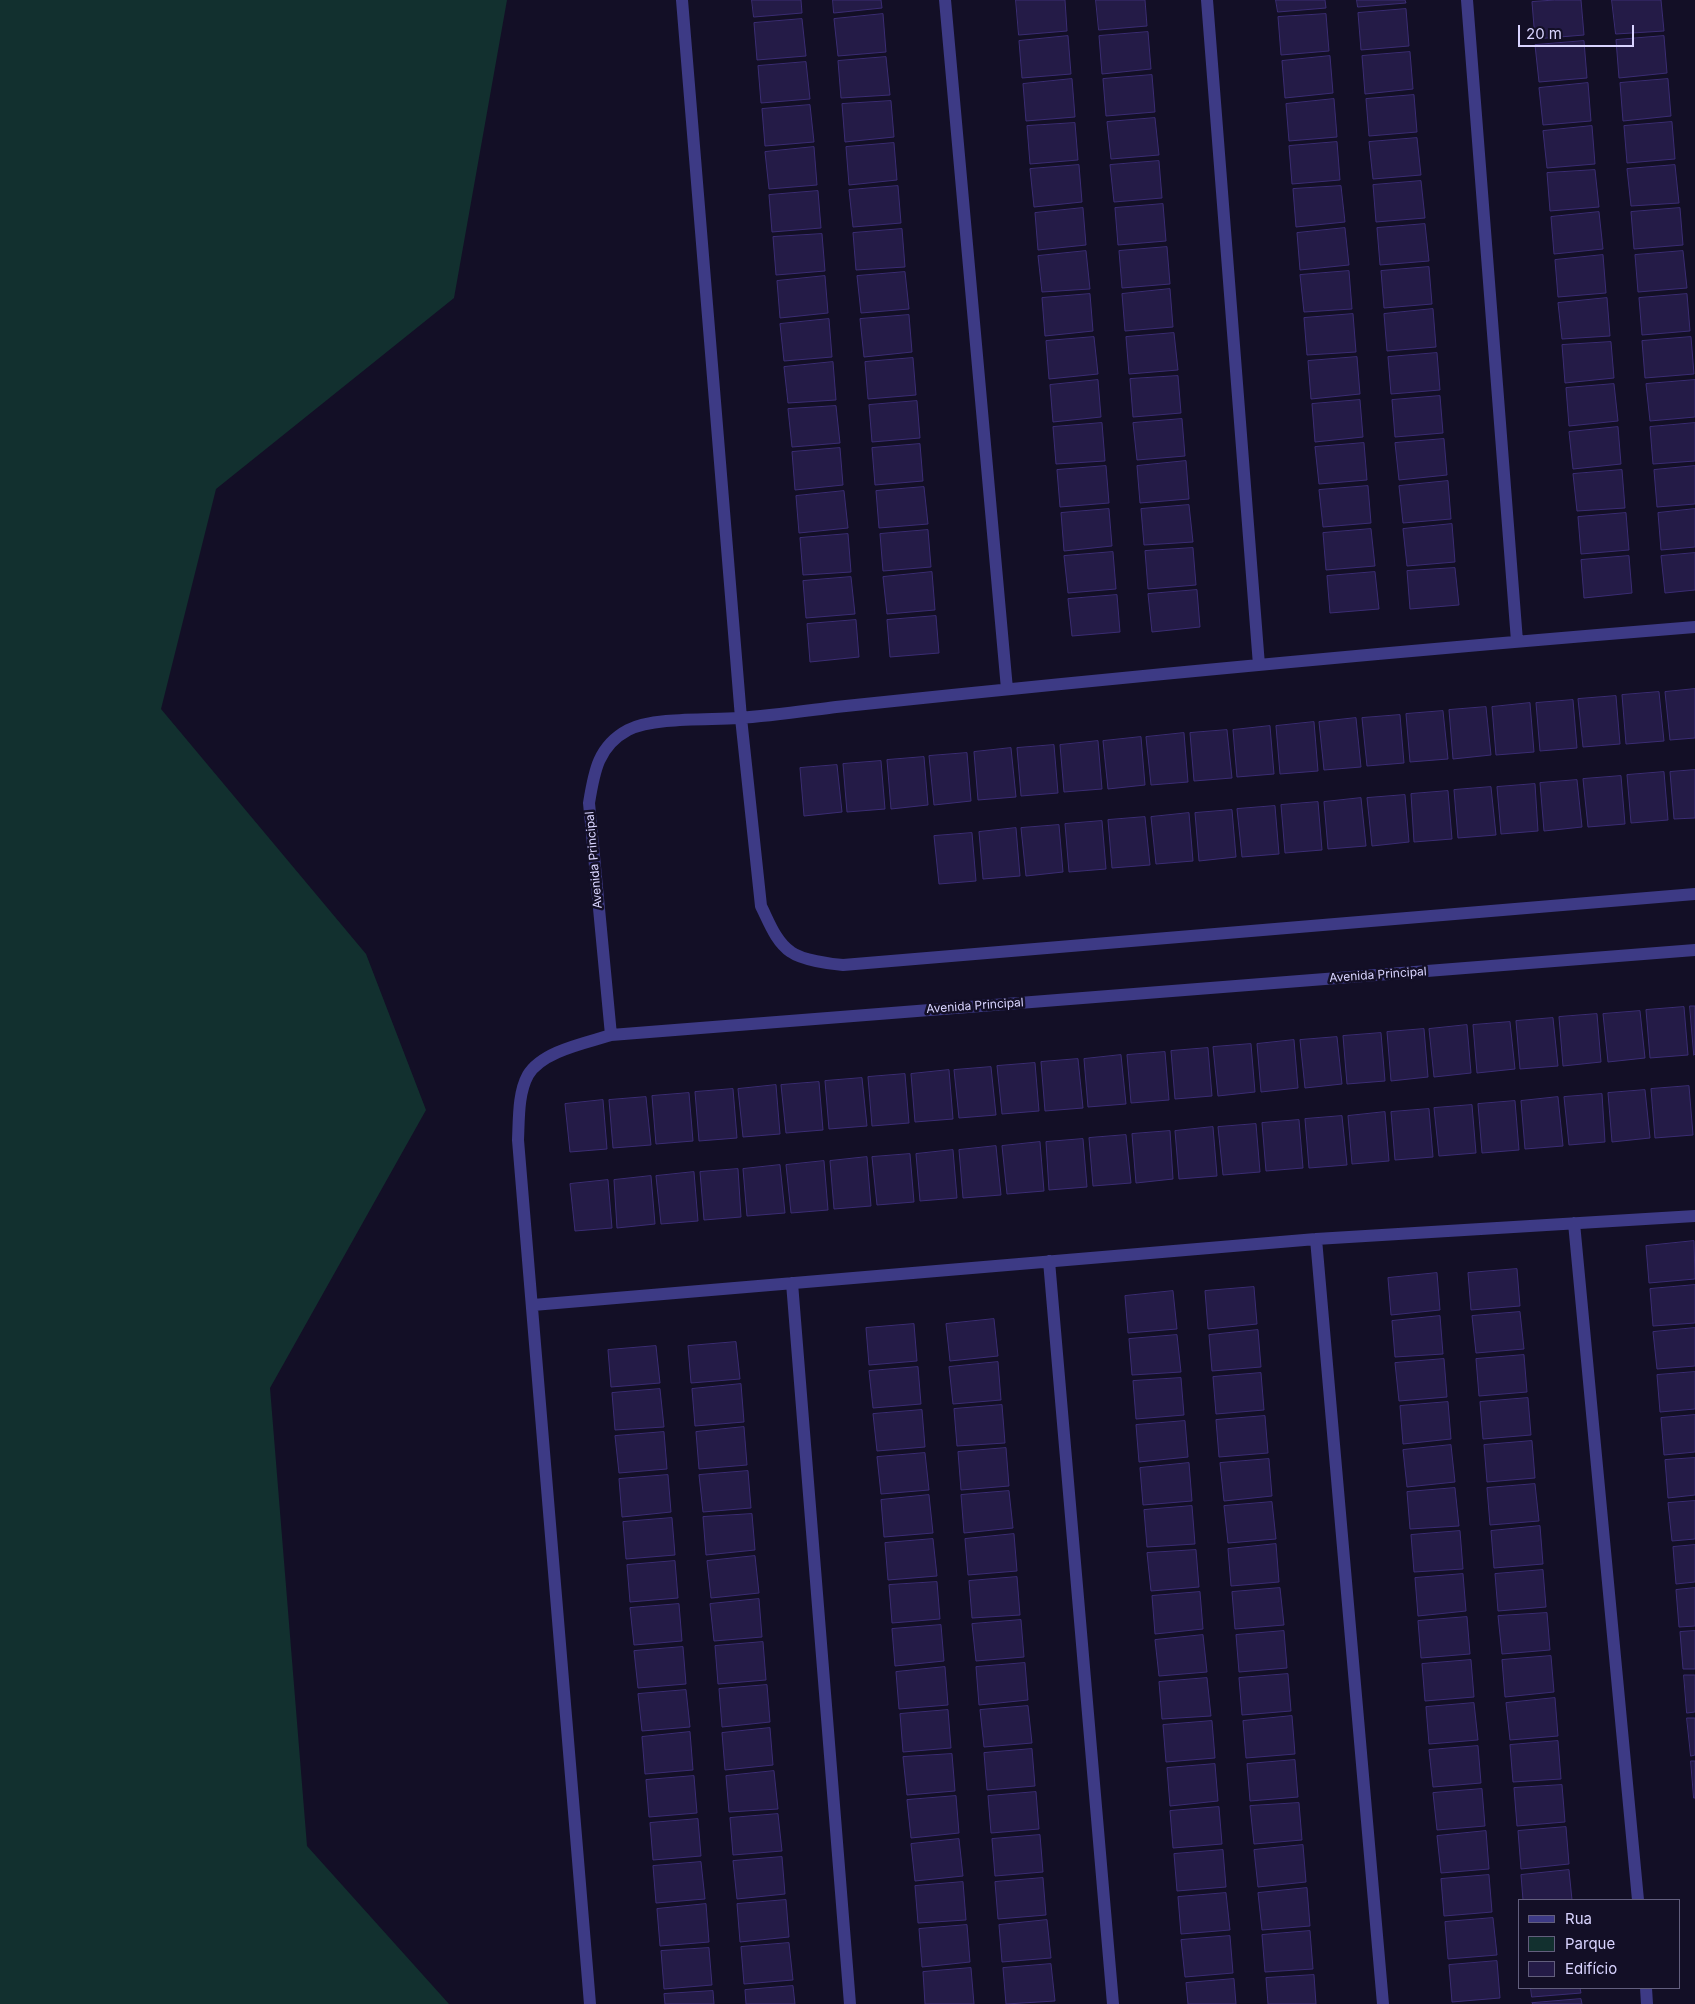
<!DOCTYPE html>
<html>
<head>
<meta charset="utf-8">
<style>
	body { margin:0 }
	#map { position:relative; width:1695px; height:2004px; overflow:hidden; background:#130f26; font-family:Inter,sans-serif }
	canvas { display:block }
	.legend { position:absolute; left:1518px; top:1899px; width:162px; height:90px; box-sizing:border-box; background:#130f26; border:1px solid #625e7d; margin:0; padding:6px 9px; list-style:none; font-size:15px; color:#d9d4ff }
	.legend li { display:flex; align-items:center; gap:10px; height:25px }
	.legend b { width:25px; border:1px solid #625e7d }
	.scale { position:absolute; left:1518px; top:25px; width:116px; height:22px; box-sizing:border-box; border:2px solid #d9d4ff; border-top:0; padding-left:6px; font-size:15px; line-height:18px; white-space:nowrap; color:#d9d4ff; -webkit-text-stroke:4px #130f26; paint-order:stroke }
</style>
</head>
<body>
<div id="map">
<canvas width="1695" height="2004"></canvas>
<ul class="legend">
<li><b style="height:6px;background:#3d3a85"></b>Rua</li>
<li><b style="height:14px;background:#12302f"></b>Parque</li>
<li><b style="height:14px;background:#241b47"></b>Edifício</li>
</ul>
<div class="scale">20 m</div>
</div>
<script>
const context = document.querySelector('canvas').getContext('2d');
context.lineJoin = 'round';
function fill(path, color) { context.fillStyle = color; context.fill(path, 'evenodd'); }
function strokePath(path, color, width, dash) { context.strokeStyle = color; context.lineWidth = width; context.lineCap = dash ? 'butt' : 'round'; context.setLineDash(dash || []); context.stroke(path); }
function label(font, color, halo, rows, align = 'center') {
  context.font = font + ' Inter,sans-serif'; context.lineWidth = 5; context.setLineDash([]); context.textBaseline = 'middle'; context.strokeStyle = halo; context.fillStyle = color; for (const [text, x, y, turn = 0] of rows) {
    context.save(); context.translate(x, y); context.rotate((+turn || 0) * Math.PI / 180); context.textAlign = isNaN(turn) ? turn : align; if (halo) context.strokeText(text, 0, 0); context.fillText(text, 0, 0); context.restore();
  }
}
fill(new Path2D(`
	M0 0H507L454 298 216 489 161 709 366 954 426 1110 270 1388 307 1846 449 2004H0Z`), '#12302f');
const building = new Path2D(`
	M752 0H801L802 13 754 17Z
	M833 0H881L882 8 834 13Z
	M1016 0H1065L1067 31 1019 35Z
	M1096 0H1145L1147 26 1099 30Z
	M1276 0H1325L1326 8 1278 12Z
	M1357 0H1405L1406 3 1358 7Z
	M1555 0H1581L1584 35 1535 39 1532 2Z
	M1612 0H1661L1664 31 1616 34Z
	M1406 9 1409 46 1361 50 1358 13Z
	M883 14 886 52 838 56 834 19Z
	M1326 14 1329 51 1281 55 1278 17Z
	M802 19 806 56 757 60 754 23Z
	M1148 32 1151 69 1102 74 1099 36Z
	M1068 36 1071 74 1022 78 1019 41Z
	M1664 36 1667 73 1619 78 1616 40Z
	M1584 41 1587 78 1539 82 1535 45Z
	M1410 52 1413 89 1365 94 1362 56Z
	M1330 56 1333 93 1285 98 1282 61Z
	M886 57 890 95 841 98 838 61Z
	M806 62 810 99 761 103 758 66Z
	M1152 75 1155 112 1106 116 1103 79Z
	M1072 79 1075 117 1026 121 1023 84Z
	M1668 79 1671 116 1623 121 1620 83Z
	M1588 83 1591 121 1543 125 1539 88Z
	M1414 95 1417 132 1369 136 1366 99Z
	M1334 99 1337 137 1289 141 1286 104Z
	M891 101 894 137 845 142 842 104Z
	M810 105 814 142 765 146 762 109Z
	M1155 118 1159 155 1111 159 1107 122Z
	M1672 122 1675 159 1627 163 1624 126Z
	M1075 123 1078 160 1030 164 1027 126Z
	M1592 126 1595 164 1547 168 1543 131Z
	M1417 138 1421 175 1373 179 1369 142Z
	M1337 142 1340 180 1292 184 1289 146Z
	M894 143 897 180 849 185 846 147Z
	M814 147 817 185 769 189 765 152Z
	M1159 161 1162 198 1114 202 1110 165Z
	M1079 165 1082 202 1034 207 1030 169Z
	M1675 165 1679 203 1631 206 1627 169Z
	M1595 170 1599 207 1550 211 1547 173Z
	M1421 181 1425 218 1376 222 1373 185Z
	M898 186 901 223 853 227 849 190Z
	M1341 186 1345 222 1296 227 1293 189Z
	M818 191 821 228 772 232 769 195Z
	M1163 204 1166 241 1118 245 1115 208Z
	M1083 208 1086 245 1038 250 1035 213Z
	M1680 208 1683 245 1634 249 1631 212Z
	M1599 212 1603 249 1554 254 1551 217Z
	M1425 224 1429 261 1380 265 1377 228Z
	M1345 228 1349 265 1300 270 1297 233Z
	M902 229 905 267 856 270 853 233Z
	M822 234 825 271 776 275 773 237Z
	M1167 247 1170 284 1122 288 1119 251Z
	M1086 251 1090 289 1042 292 1038 256Z
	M1683 251 1687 288 1638 292 1635 255Z
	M1603 255 1606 293 1558 297 1555 260Z
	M1429 267 1432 304 1384 308 1381 271Z
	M1349 271 1352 309 1304 312 1300 275Z
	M905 272 909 309 861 313 857 276Z
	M825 276 828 313 780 318 777 281Z
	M1170 289 1173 327 1125 331 1122 294Z
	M1090 294 1093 331 1045 336 1042 298Z
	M1687 294 1690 331 1642 335 1639 298Z
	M1607 298 1610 336 1562 339 1558 303Z
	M1433 309 1436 347 1387 351 1384 314Z
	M1353 314 1356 352 1307 355 1304 318Z
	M909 315 912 352 864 357 860 319Z
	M829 319 832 357 784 361 780 324Z
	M1174 333 1178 370 1129 374 1126 337Z
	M1094 337 1098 374 1049 379 1046 341Z
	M1691 337 1694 374 1645 378 1642 341Z
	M1611 342 1614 378 1565 383 1562 345Z
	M1437 353 1440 390 1391 394 1388 357Z
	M1357 357 1360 394 1311 399 1308 361Z
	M913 358 916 395 868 399 865 362Z
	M833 362 836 400 788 403 784 367Z
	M1178 376 1181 413 1133 417 1130 379Z
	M1098 380 1101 417 1053 422 1050 385Z
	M1695 380V417L1650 421 1646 384Z
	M1614 384 1618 421 1569 426 1566 388Z
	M1440 396 1443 433 1395 437 1392 400Z
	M1360 400 1363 437 1315 442 1312 404Z
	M917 401 920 438 872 442 869 405Z
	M836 406 840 443 792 447 788 409Z
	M1182 419 1185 456 1137 460 1133 423Z
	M1102 423 1105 461 1056 464 1053 427Z
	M1695 423V461L1653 464 1650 427Z
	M1618 427 1621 464 1573 469 1569 432Z
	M1444 439 1447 475 1399 480 1395 443Z
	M1364 443 1367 480 1319 484 1315 447Z
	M920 444 923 481 875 485 872 448Z
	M840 448 843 485 795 490 792 452Z
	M1186 461 1189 499 1140 503 1137 466Z
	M1106 466 1109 503 1060 507 1057 470Z
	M1695 466V504L1657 507 1654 470Z
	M1622 470 1625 508 1577 511 1573 474Z
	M1448 481 1451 519 1403 523 1399 486Z
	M1368 486 1371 523 1323 527 1319 490Z
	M924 487 928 524 879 528 876 491Z
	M844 491 848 528 799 533 796 496Z
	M1189 505 1193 542 1144 545 1141 509Z
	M1109 509 1112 546 1064 551 1061 513Z
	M1695 509V547L1661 550 1658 513Z
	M1626 513 1629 550 1581 554 1578 517Z
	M1452 524 1455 562 1407 566 1403 529Z
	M1371 529 1375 566 1326 570 1323 533Z
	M928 530 931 567 883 571 880 534Z
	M848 534 851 572 803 575 800 538Z
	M1193 548 1196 585 1148 589 1145 551Z
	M1113 552 1116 589 1068 593 1064 556Z
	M1695 553V590L1665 593 1661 556Z
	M1629 556 1632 593 1584 598 1581 560Z
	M1455 568 1459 605 1410 609 1407 571Z
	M932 572 935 610 887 614 883 577Z
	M1375 572 1379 609 1330 613 1327 576Z
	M851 577 855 614 806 618 803 581Z
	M1197 590 1200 627 1152 632 1148 594Z
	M1117 595 1120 632 1072 636 1068 599Z
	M936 616 939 653 890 657 887 620Z
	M856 620 859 657 810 662 807 624Z
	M1695 689V738L1670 740 1665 692Z
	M1659 692 1664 741 1626 744 1622 695Z
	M1616 696 1620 744 1583 747 1578 699Z
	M1573 700 1577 748 1540 751 1536 703Z
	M1530 703 1534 752 1496 755 1492 707Z
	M1486 707 1491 755 1453 759 1449 710Z
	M1443 711 1448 759 1410 762 1406 714Z
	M1400 715 1404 763 1367 766 1362 718Z
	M1356 718 1361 767 1324 770 1319 722Z
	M1314 722 1318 771 1280 774 1276 726Z
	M1270 726 1274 774 1237 777 1233 730Z
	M1227 730 1232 778 1194 781 1190 733Z
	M1184 733 1188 782 1151 785 1146 737Z
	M1141 737 1145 785 1108 789 1103 741Z
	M1098 741 1102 789 1064 792 1060 745Z
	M1054 745 1058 793 1021 796 1017 748Z
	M1011 748 1016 797 978 800 974 752Z
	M967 753 971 801 934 805 929 756Z
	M924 757 928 805 891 809 887 760Z
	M881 761 885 809 847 812 843 764Z
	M837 765 842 812 804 816 800 768Z
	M1695 770V818L1674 819 1670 772Z
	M1664 772 1668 820 1631 823 1627 775Z
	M1621 776 1625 824 1588 827 1583 779Z
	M1577 780 1582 827 1544 831 1540 783Z
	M1535 784 1538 831 1501 834 1497 787Z
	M1491 787 1496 835 1458 838 1454 790Z
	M1448 791 1452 839 1414 842 1411 794Z
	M1405 795 1409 842 1372 846 1367 798Z
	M1361 798 1366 846 1328 849 1324 802Z
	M1318 802 1322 850 1285 853 1281 805Z
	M1275 806 1279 854 1242 857 1237 809Z
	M1232 810 1236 857 1199 861 1195 813Z
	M1189 813 1193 861 1156 864 1151 817Z
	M1145 817 1150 865 1112 868 1108 820Z
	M1102 821 1106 869 1069 872 1065 824Z
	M1059 825 1063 872 1026 876 1021 828Z
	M1016 828 1020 876 983 879 979 832Z
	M972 833 976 881 939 884 934 836Z
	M1690 1006H1695V1054L1694 1055Z
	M1684 1007 1688 1055 1650 1058 1646 1010Z
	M1640 1011 1645 1058 1608 1062 1603 1014Z
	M1597 1014 1601 1062 1563 1066 1559 1017Z
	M1553 1018 1558 1066 1520 1069 1516 1021Z
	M1510 1022 1515 1069 1477 1073 1473 1025Z
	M1467 1025 1471 1073 1434 1077 1429 1029Z
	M1424 1029 1428 1077 1391 1081 1387 1032Z
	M1381 1033 1385 1081 1347 1084 1343 1036Z
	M1337 1037 1342 1084 1305 1088 1300 1040Z
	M1294 1040 1298 1088 1261 1092 1257 1044Z
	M1251 1044 1255 1092 1218 1096 1213 1047Z
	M1208 1048 1212 1096 1175 1099 1171 1051Z
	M1165 1052 1169 1100 1131 1103 1127 1055Z
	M1121 1055 1126 1104 1088 1107 1084 1059Z
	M1078 1059 1083 1108 1045 1111 1041 1062Z
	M1035 1063 1039 1111 1002 1114 997 1066Z
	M991 1067 996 1115 959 1118 954 1070Z
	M949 1070 953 1119 915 1122 911 1074Z
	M905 1074 909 1123 872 1126 868 1077Z
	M862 1078 867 1126 829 1129 825 1081Z
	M819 1082 823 1130 786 1133 781 1085Z
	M776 1085 780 1134 743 1137 738 1089Z
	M1689 1086 1693 1135 1655 1138 1651 1089Z
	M733 1089 737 1138 699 1141 695 1092Z
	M1645 1090 1650 1138 1612 1142 1608 1093Z
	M689 1093 693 1141 656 1144 652 1096Z
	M1602 1094 1605 1142 1569 1145 1564 1097Z
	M646 1097 651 1145 613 1148 609 1100Z
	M1558 1097 1563 1146 1525 1149 1521 1101Z
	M603 1100 607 1149 570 1152 565 1104Z
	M1515 1101 1519 1150 1482 1153 1478 1104Z
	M1472 1105 1476 1153 1439 1156 1434 1108Z
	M1429 1109 1433 1157 1395 1160 1391 1112Z
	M1385 1112 1389 1161 1352 1164 1348 1116Z
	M1342 1116 1347 1165 1309 1168 1305 1119Z
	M1299 1120 1303 1168 1266 1171 1262 1123Z
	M1256 1124 1260 1172 1223 1175 1218 1127Z
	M1213 1127 1217 1176 1179 1179 1175 1131Z
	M1170 1131 1173 1179 1136 1183 1132 1134Z
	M1126 1135 1131 1183 1093 1186 1089 1138Z
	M1083 1139 1087 1187 1049 1190 1046 1142Z
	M1040 1142 1044 1191 1007 1194 1002 1146Z
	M996 1146 1001 1195 963 1198 959 1150Z
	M953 1150 957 1198 920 1201 916 1154Z
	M910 1154 914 1202 877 1205 872 1157Z
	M867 1157 871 1206 834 1209 830 1161Z
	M824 1161 828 1210 791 1213 786 1165Z
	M780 1165 785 1213 747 1216 743 1169Z
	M738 1169 741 1217 704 1220 700 1172Z
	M694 1172 698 1221 661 1224 656 1176Z
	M651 1176 655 1224 617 1228 614 1180Z
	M608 1180 612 1228 575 1231 570 1184Z
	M1694 1241 1695 1279 1649 1283 1646 1246Z
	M1517 1269 1520 1306 1471 1310 1468 1273Z
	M1437 1273 1440 1310 1391 1315 1388 1278Z
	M1695 1285V1323L1653 1326 1650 1289Z
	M1254 1287 1257 1324 1208 1329 1205 1291Z
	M1173 1291 1177 1329 1128 1333 1125 1296Z
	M1520 1312 1524 1349 1476 1353 1472 1316Z
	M1440 1316 1443 1354 1395 1357 1392 1321Z
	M994 1319 998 1356 950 1361 946 1324Z
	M914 1324 917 1361 869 1365 866 1328Z
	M1695 1328V1366L1657 1369 1653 1332Z
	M1258 1330 1261 1367 1212 1371 1209 1335Z
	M1177 1335 1181 1372 1132 1375 1129 1339Z
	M736 1342 740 1379 691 1383 688 1346Z
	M656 1346 660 1383 611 1387 608 1350Z
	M1524 1355 1527 1392 1479 1396 1476 1359Z
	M1444 1359 1447 1397 1399 1401 1395 1363Z
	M998 1362 1001 1400 953 1404 949 1367Z
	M918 1367 921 1404 873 1408 869 1371Z
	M1695 1372V1409L1660 1412 1657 1375Z
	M1261 1373 1264 1410 1216 1414 1213 1377Z
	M1181 1378 1184 1415 1136 1419 1133 1381Z
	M741 1384 744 1422 695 1426 692 1389Z
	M660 1389 664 1427 615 1430 612 1393Z
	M1528 1398 1531 1435 1483 1439 1480 1402Z
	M1448 1402 1451 1439 1403 1444 1400 1406Z
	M1002 1405 1005 1443 957 1446 954 1409Z
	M922 1410 925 1447 877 1451 873 1414Z
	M1695 1415V1452L1664 1455 1661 1418Z
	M1265 1416 1268 1453 1219 1457 1216 1420Z
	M1185 1421 1188 1457 1139 1462 1136 1425Z
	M744 1427 747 1465 699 1469 696 1432Z
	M664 1432 667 1469 619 1473 615 1436Z
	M1532 1441 1535 1478 1487 1482 1484 1445Z
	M1451 1445 1455 1482 1407 1487 1403 1450Z
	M1006 1448 1009 1486 961 1490 958 1452Z
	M925 1453 929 1490 881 1494 877 1457Z
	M1695 1458V1495L1668 1498 1665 1460Z
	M1269 1459 1272 1496 1224 1501 1220 1463Z
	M1189 1463 1192 1501 1143 1505 1140 1468Z
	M748 1471 751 1508 703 1512 699 1475Z
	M668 1475 671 1512 622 1517 619 1479Z
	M1535 1484 1539 1521 1490 1525 1487 1488Z
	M1455 1488 1459 1526 1410 1529 1407 1492Z
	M1009 1491 1013 1528 964 1533 961 1495Z
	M929 1495 933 1533 884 1537 881 1500Z
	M1695 1501V1539L1672 1541 1668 1503Z
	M1272 1502 1276 1539 1228 1543 1224 1506Z
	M1192 1506 1195 1544 1147 1547 1144 1510Z
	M752 1514 755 1550 706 1555 703 1517Z
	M672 1518 675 1555 626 1559 623 1522Z
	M1540 1526 1543 1564 1494 1568 1491 1531Z
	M1460 1531 1463 1569 1414 1572 1411 1535Z
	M1014 1534 1017 1571 968 1575 965 1539Z
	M933 1539 937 1576 888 1580 885 1543Z
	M1276 1544 1279 1582 1231 1586 1228 1549Z
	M1695 1545V1582L1676 1584 1673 1547Z
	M1196 1550 1199 1587 1151 1591 1147 1553Z
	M755 1556 759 1593 711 1598 707 1561Z
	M675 1561 678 1598 630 1602 627 1565Z
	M1543 1570 1546 1607 1498 1611 1495 1574Z
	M1463 1574 1466 1611 1418 1616 1415 1578Z
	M1017 1577 1020 1615 972 1618 969 1581Z
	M937 1582 940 1619 892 1623 889 1585Z
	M1280 1588 1284 1625 1235 1629 1232 1592Z
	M1695 1588V1626L1679 1627 1676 1590Z
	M1200 1592 1203 1629 1155 1634 1152 1596Z
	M759 1599 762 1637 714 1641 710 1604Z
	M679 1604 682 1641 634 1645 630 1608Z
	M1547 1613 1550 1650 1502 1654 1498 1616Z
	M1467 1617 1470 1654 1421 1658 1418 1621Z
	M1021 1620 1024 1657 976 1661 972 1624Z
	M941 1625 944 1661 895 1666 892 1629Z
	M1284 1631 1287 1668 1239 1672 1236 1635Z
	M1695 1631V1669H1683L1680 1632Z
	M1203 1635 1207 1672 1159 1676 1155 1640Z
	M763 1642 766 1680 718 1684 715 1646Z
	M683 1647 686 1684 638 1688 634 1651Z
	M1551 1656 1554 1692 1505 1697 1502 1660Z
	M1471 1660 1474 1697 1425 1701 1422 1664Z
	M1025 1663 1028 1700 979 1705 976 1667Z
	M945 1667 948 1705 899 1709 896 1672Z
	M1288 1674 1291 1711 1242 1715 1239 1678Z
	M1684 1675H1695V1712L1687 1713Z
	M1207 1678 1211 1716 1162 1719 1159 1682Z
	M767 1685 770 1722 722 1727 719 1689Z
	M686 1690 690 1727 642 1731 638 1694Z
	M1555 1698 1558 1736 1510 1740 1506 1703Z
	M1474 1703 1478 1740 1429 1744 1426 1707Z
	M1028 1706 1032 1743 984 1747 980 1710Z
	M948 1710 951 1748 903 1752 900 1714Z
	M1292 1716 1295 1754 1246 1758 1243 1721Z
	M1687 1718H1695V1755L1691 1756Z
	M1212 1721 1215 1758 1166 1762 1163 1725Z
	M770 1728 773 1765 725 1770 722 1733Z
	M690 1732 693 1770 645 1774 642 1737Z
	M1558 1741 1561 1779 1513 1782 1510 1745Z
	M1478 1746 1481 1783 1433 1787 1429 1750Z
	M1032 1749 1035 1786 987 1790 984 1753Z
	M952 1754 955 1791 907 1795 903 1757Z
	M1295 1760 1298 1797 1250 1801 1247 1764Z
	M1691 1761H1695V1798H1694Z
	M1215 1764 1218 1801 1170 1806 1167 1768Z
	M774 1771 778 1809 729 1812 726 1776Z
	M694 1776 697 1813 649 1817 646 1780Z
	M1562 1785 1565 1822 1517 1826 1514 1788Z
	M1482 1789 1485 1826 1437 1830 1433 1793Z
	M1036 1792 1039 1829 991 1833 988 1796Z
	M956 1796 959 1833 911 1838 907 1800Z
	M1299 1803 1302 1840 1254 1844 1250 1806Z
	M1219 1807 1222 1844 1173 1848 1170 1811Z
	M778 1814 782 1851 733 1855 730 1818Z
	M698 1819 701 1856 653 1860 650 1823Z
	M1566 1827 1569 1864 1521 1869 1518 1831Z
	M1486 1831 1489 1869 1441 1873 1437 1836Z
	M1040 1835 1043 1872 995 1876 992 1839Z
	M959 1839 963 1876 915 1881 911 1844Z
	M1303 1845 1306 1882 1258 1887 1254 1850Z
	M1223 1850 1226 1887 1177 1891 1174 1854Z
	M782 1857 785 1894 737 1899 733 1861Z
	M701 1862 705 1899 656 1903 653 1866Z
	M1569 1870 1572 1900H1523L1521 1875Z
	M1489 1875 1492 1912 1444 1916 1441 1879Z
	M1043 1878 1046 1915 998 1919 995 1882Z
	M963 1882 966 1920 918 1923 915 1886Z
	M1307 1888 1310 1926 1262 1930 1258 1893Z
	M1226 1893 1230 1930 1181 1934 1178 1897Z
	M786 1900 789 1937 740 1942 737 1904Z
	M706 1904 709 1942 660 1946 657 1909Z
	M1493 1918 1497 1955 1448 1959 1445 1922Z
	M1047 1920 1051 1958 1002 1962 999 1925Z
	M967 1925 970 1962 922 1967 919 1929Z
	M1310 1931 1313 1969 1265 1972 1262 1935Z
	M1230 1936 1233 1973 1185 1977 1181 1940Z
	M789 1943 793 1980 744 1984 741 1947Z
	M709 1948 712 1985 664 1989 661 1951Z
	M1497 1961 1500 1998 1452 2002 1449 1965Z
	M1051 1964 1055 2001 1006 2004 1003 1968Z
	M971 1968 974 2004H925L923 1972Z
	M1314 1975 1316 2004H1268L1266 1978Z
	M1234 1979 1236 2004H1188L1186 1983Z
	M793 1986 795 2004H746L745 1990Z
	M1531 1988H1580L1581 1993 1532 1997Z
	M713 1991 714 2004H665L664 1994Z
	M1581 1999 1582 2004H1533L1532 2003Z`);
fill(building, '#241b47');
strokePath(building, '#3b2d73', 1);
strokePath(new Path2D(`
	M682 0 741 718 761 906C769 922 776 942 791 952 802 960 830 964 843 965L1695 894
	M945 0 1007 689
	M1207 0 1259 665
	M1467 0 1517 641
	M611 1035 589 803C594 772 598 746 628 730 653 717 709 720 738 718 771 716 804 711 836 707 1122 677 1408 650 1695 627
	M1574 1223 1638 1900
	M1316 1239 1383 2004
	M1049 1261 1113 2004
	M792 1283 850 2004
	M533 1305 1316 1239 1695 1216
	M1646 1988 1647 2004
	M590 2004 518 1140C519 1119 518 1093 528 1075 542 1051 586 1043 611 1035L1695 950`), '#3d3a85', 12);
label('12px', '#d9d4ff', '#130f26', [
	["Avenida Principal",594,860,-95],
	["Avenida Principal",1378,975,-4],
	["Avenida Principal",975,1006,-4]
]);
</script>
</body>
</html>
